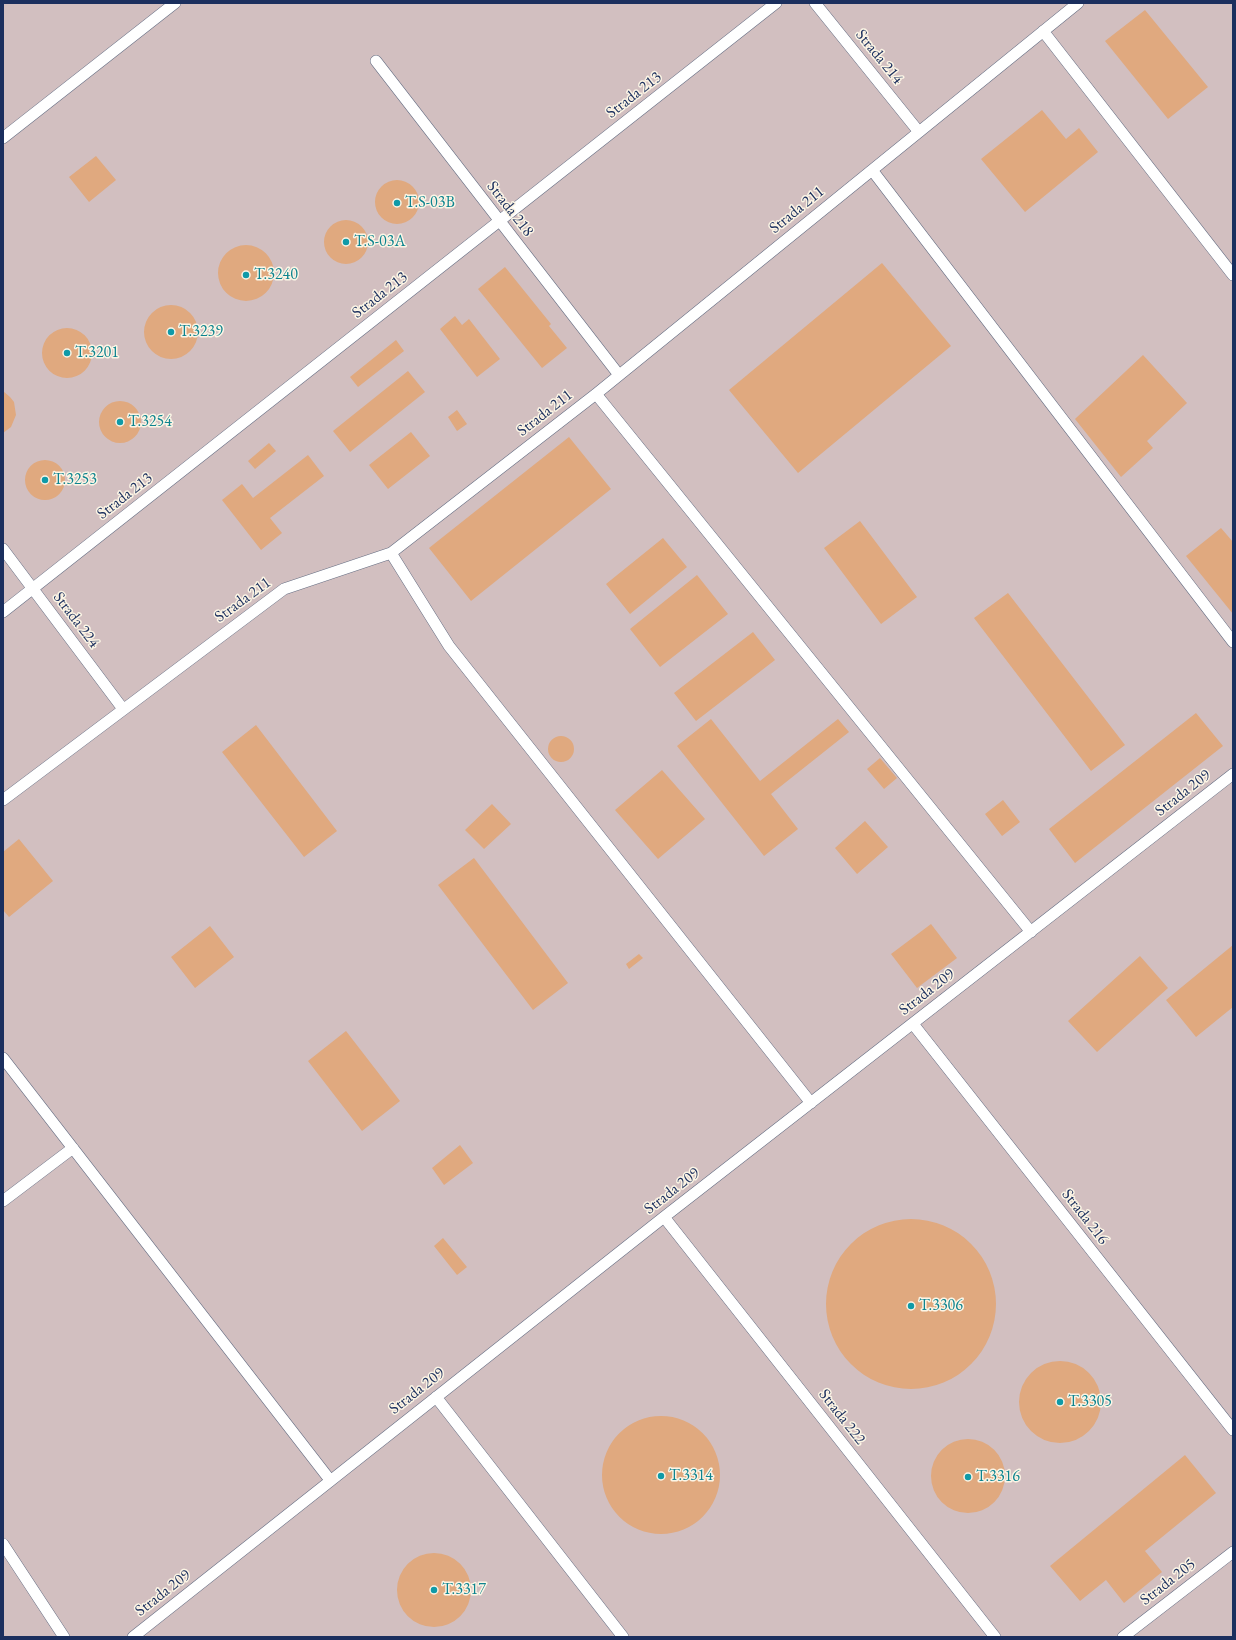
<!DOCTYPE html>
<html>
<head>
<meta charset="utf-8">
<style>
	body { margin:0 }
	#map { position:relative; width:1236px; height:1640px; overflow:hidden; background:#f2e4c7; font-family:"EB Garamond",serif }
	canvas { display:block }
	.frame { position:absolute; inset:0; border:4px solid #1b2f5e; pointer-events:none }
</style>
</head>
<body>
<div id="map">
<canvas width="1236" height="1640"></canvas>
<div class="frame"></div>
</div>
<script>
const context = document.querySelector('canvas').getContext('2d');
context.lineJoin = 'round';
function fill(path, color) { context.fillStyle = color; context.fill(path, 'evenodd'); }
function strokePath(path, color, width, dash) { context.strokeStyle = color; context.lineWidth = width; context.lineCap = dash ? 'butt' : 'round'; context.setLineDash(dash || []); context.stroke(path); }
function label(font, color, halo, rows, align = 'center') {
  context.font = font + ' "EB Garamond",serif'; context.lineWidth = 3; context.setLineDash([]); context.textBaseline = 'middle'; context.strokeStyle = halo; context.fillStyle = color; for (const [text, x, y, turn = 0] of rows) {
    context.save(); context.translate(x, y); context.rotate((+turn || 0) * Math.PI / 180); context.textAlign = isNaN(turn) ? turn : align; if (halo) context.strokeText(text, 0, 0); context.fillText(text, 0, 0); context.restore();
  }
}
fill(new Path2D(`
	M3 3H1233V1637H3Z`), '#d2bfc0');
fill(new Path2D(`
	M1145 10 1208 87 1168 119 1105 41Z
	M1042 110 1066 139 1079 128 1098 152 1025 212 981 159Z
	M96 156 116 180 89 202 69 177Z
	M375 202a22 22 0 1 1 44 0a22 22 0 1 1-44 0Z
	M324 242a22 22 0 1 1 44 0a22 22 0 1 1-44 0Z
	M218 273a28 28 0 1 1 56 0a28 28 0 1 1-56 0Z
	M882 263 951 346 798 473 729 390Z
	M505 267 551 324 549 326 567 348 542 368 478 289Z
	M144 332a27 27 0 1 1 54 0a27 27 0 1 1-54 0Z
	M455 316 462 325 469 319 500 359 477 377 440 329Z
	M42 353a25 25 0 1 1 50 0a25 25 0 1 1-50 0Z
	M396 340 404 351 358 387 350 377Z
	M1143 355 1187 403 1147 441 1153 448 1121 477 1075 419Z
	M408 371 425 392 350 452 333 431Z
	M3 391 10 397 14 402 16 415 11 427 3 433Z
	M99 422a21 21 0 1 1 42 0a21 21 0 1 1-42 0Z
	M457 410 467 424 457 431 448 417Z
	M411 432 430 456 388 489 369 465Z
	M569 437 611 489 471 601 429 548Z
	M269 443 276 451 255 469 248 461Z
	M308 455 324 476 270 518 282 533 261 550 222 500 242 484 253 498Z
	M25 480a20 20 0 1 1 40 0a20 20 0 1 1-40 0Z
	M860 521 917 597 881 624 824 548Z
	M1221 528 1233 542V614L1186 556Z
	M663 538 687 567 630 614 606 584Z
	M697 575 728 614 660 667 630 629Z
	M1008 593 1125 745 1091 771 974 618Z
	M753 632 775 660 696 721 674 693Z
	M1196 713 1223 746 1075 863 1049 829Z
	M711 719 760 781 838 719 849 732 771 794 798 829 764 856 677 746Z
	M256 725 337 831 304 857 222 752Z
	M548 749a13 13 0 1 1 26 0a13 13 0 1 1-26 0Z
	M880 758 897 778 884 789 867 769Z
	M662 770 705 819 658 859 615 810Z
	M1003 800 1020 822 1002 836 985 814Z
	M492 804 511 824 484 849 465 830Z
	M865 821 888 847 857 874 835 848Z
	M19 839 53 881 9 917 3 910V852Z
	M474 858 568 983 533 1010 438 885Z
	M931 924 957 958 917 988 891 954Z
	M210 926 234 957 195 988 171 957Z
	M1233 945V1007L1196 1037 1166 1000Z
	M639 954 643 958 629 969 626 964Z
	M1140 956 1168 988 1097 1052 1068 1021Z
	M346 1031 400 1101 362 1131 308 1061Z
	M460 1145 473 1163 444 1185 432 1168Z
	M826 1304a85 85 0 1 1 170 0a85 85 0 1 1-170 0Z
	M443 1238 467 1267 457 1275 434 1246Z
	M1019 1402a41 41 0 1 1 82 0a41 41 0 1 1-82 0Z
	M602 1475a59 59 0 1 1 118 0a59 59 0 1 1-118 0Z
	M931 1476a37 37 0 1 1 74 0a37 37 0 1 1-74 0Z
	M1185 1455 1216 1493 1145 1551 1162 1572 1124 1603 1106 1580 1080 1601 1050 1566Z
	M397 1590a37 37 0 1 1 74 0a37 37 0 1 1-74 0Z`), '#e0a97f');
const service = new Path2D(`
	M815 3 919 132
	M1043 31 1233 275
	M376 61 619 375
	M3 138 175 3
	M872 170 1233 642
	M596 394 1031 932
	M3 549 123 709
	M391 553 449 646 811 1103
	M3 612 776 3
	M3 800 284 589 391 553 596 394 1078 3
	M913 1024 1233 1430
	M3 1058 330 1480
	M3 1201 73 1148
	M664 1217 995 1637
	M436 1397 623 1637
	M3 1544 64 1637
	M133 1637 664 1217 1233 774
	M1123 1637 1233 1552`);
strokePath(service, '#666e83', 12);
strokePath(service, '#fff', 11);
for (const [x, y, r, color] of [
	[397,203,4,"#0f9aa8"],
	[346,242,4,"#0f9aa8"],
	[246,275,4,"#0f9aa8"],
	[171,332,4,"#0f9aa8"],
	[67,353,4,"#0f9aa8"],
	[120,422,4,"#0f9aa8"],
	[45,480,4,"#0f9aa8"],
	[911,1306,4,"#0f9aa8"],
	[1060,1402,4,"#0f9aa8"],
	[661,1476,4,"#0f9aa8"],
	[968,1477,4,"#0f9aa8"],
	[434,1590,4,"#0f9aa8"]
]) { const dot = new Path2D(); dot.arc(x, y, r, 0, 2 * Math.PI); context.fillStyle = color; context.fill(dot); strokePath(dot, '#fcf5e5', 1.5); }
label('16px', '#1b2f5e', '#fcf5e5', [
	["Strada 214",879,57,51],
	["Strada 213",634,95,-38],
	["Strada 218",510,209,52],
	["Strada 211",797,210,-39],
	["Strada 213",380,295,-38],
	["Strada 211",545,413,-38],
	["Strada 213",125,496,-38],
	["Strada 211",243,600,-36],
	["Strada 224",76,620,53],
	["Strada 209",1183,793,-38],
	["Strada 209",927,992,-38],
	["Strada 209",672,1191,-38],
	["Strada 216",1085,1217,52],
	["Strada 209",417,1391,-38],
	["Strada 222",842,1417,52],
	["Strada 205",1168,1582,-38],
	["Strada 209",163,1593,-38]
]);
label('16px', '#0d838f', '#fcf5e5', [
	["T.S-03B",405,203],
	["T.S-03A",354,242],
	["T.3240",254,275],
	["T.3239",179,332],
	["T.3201",75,353],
	["T.3254",128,422],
	["T.3253",53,480],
	["T.3306",919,1306],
	["T.3305",1068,1402],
	["T.3314",669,1476],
	["T.3316",976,1477],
	["T.3317",442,1590]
], 'left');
</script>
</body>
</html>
